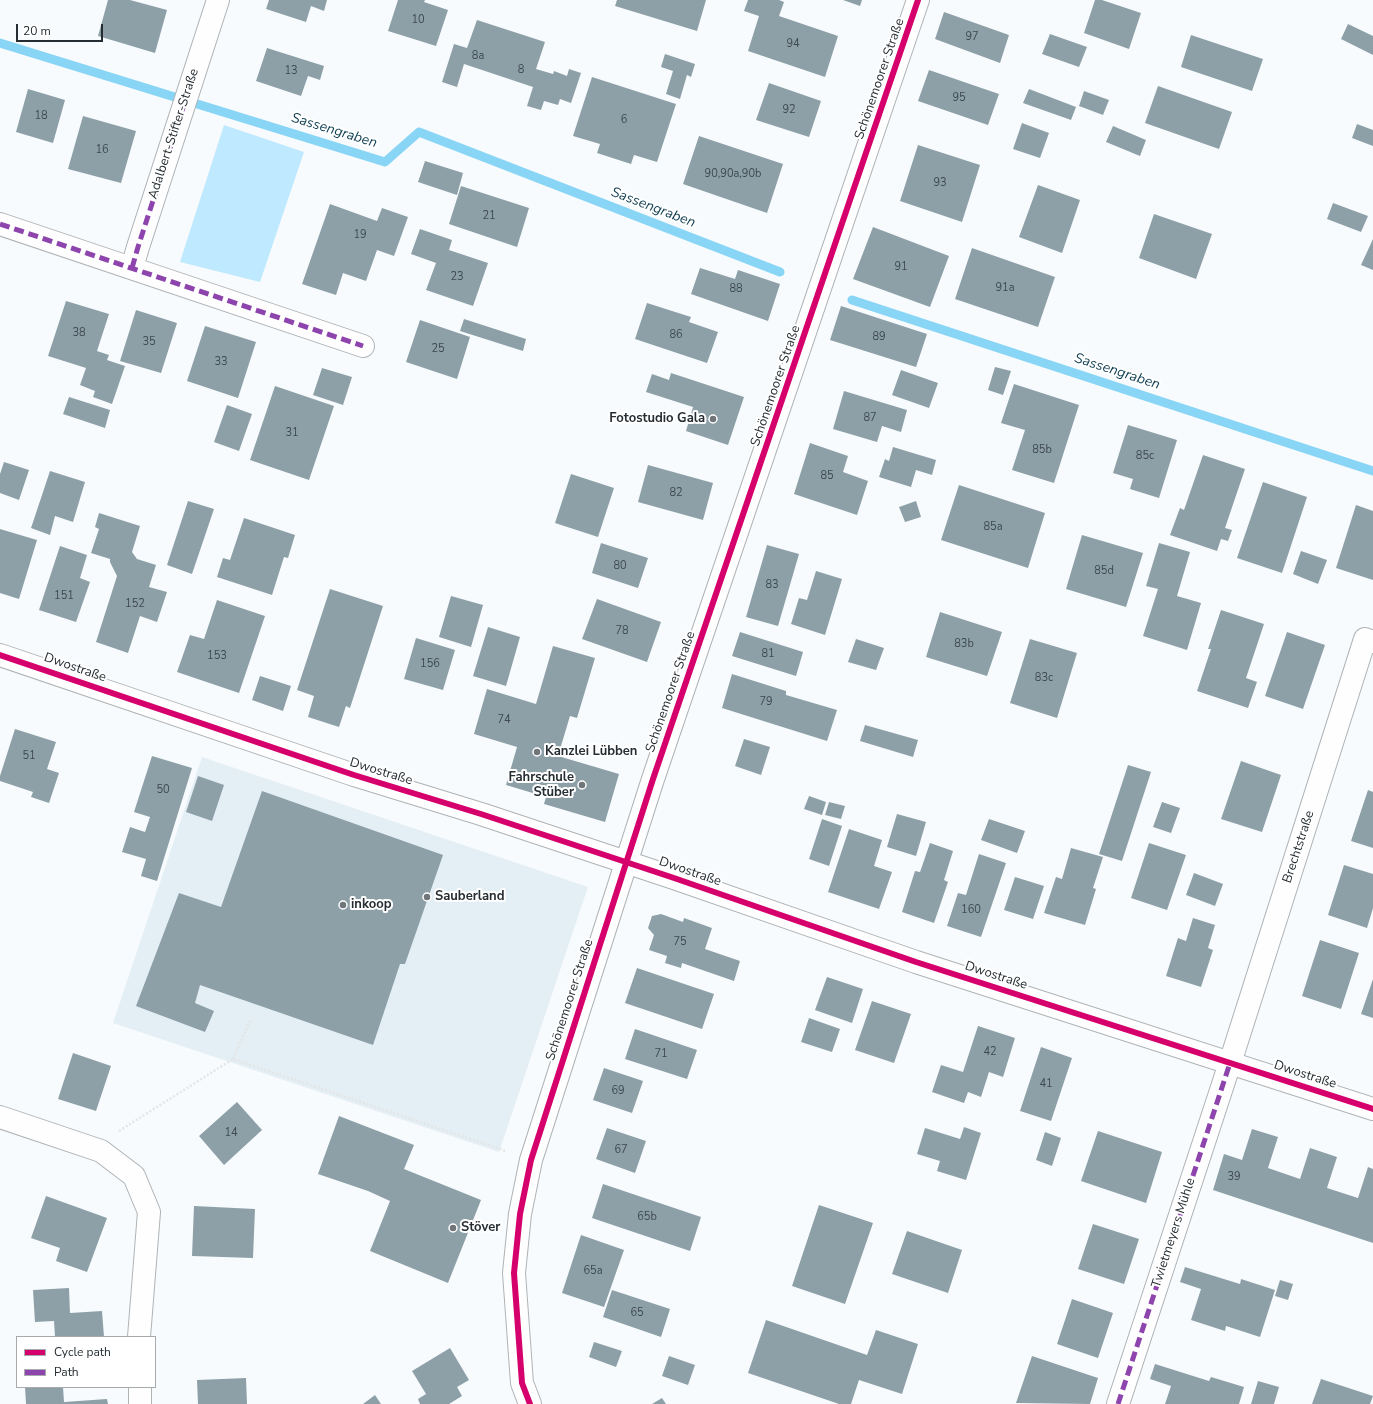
<!DOCTYPE html>
<html>
<head>
<meta charset="utf-8">
<style>
	body { margin:0 }
	#map { position:relative; width:1373px; height:1404px; overflow:hidden; background:#f8fbfd; font-family:"Nunito Sans",sans-serif }
	canvas { display:block }
	.legend { position:absolute; left:16px; top:1336px; width:140px; height:52px; box-sizing:border-box; background:#fff; border:1px solid #a8abad; margin:0; padding:5px 7px; list-style:none; font-size:12px; color:#252d32 }
	.legend li { display:flex; align-items:center; gap:8px; height:20px }
	.legend b { width:20px; border:1px solid #a8abad }
	.scale { position:absolute; left:16px; top:24px; width:87px; height:18px; box-sizing:border-box; border:2px solid #252d32; border-top:0; padding-left:5px; font-size:12px; line-height:14px; white-space:nowrap; color:#252d32; -webkit-text-stroke:3px #fff; paint-order:stroke }
</style>
</head>
<body>
<div id="map">
<canvas width="1373" height="1404"></canvas>
<ul class="legend">
<li><b style="height:5px;background:#d6006c"></b>Cycle path</li>
<li><b style="height:5px;background:#8e44ad"></b>Path</li>
</ul>
<div class="scale">20 m</div>
</div>
<script>
const context = document.querySelector('canvas').getContext('2d');
context.lineJoin = 'round';
function fill(path, color) { context.fillStyle = color; context.fill(path, 'evenodd'); }
function strokePath(path, color, width, dash) { context.strokeStyle = color; context.lineWidth = width; context.lineCap = dash ? 'butt' : 'round'; context.setLineDash(dash || []); context.stroke(path); }
function label(font, color, halo, rows, align = 'center') {
  context.font = font + ' "Nunito Sans",sans-serif'; context.lineWidth = 4; context.setLineDash([]); context.textBaseline = 'middle'; context.strokeStyle = halo; context.fillStyle = color; for (const [text, x, y, turn = 0] of rows) {
    context.save(); context.translate(x, y); context.rotate((+turn || 0) * Math.PI / 180); context.textAlign = isNaN(turn) ? turn : align; if (halo) context.strokeText(text, 0, 0); context.fillText(text, 0, 0); context.restore();
  }
}
fill(new Path2D(`
	M202 757 588 887 499 1152 113 1023Z`), '#e4eff5');
fill(new Path2D(`
	M224 125 304 152 260 282 180 262Z`), '#bfe9fe');
strokePath(new Path2D(`
	M0 43 385 162 419 132 780 272
	M852 300 1373 471`), '#89d5f6', 9);
fill(new Path2D(`
	M108 0H130L167 10 155 53 98 36Z
	M269 0H327L324 11 311 6 306 22 266 9Z
	M398 0H425L424 2 448 10 436 46 388 31Z
	M617 0H706L697 31 615 6Z
	M748 0H779L784 2 779 16 838 36 825 77 748 51 759 16 744 11Z
	M843 0H862L860 6Z
	M1095 0H1102L1141 13 1129 49 1084 33Z
	M944 12 1009 35 1000 63 935 39Z
	M477 20 545 42 536 69 553 74 554 71 567 76 569 69 581 73 571 103 560 99 558 105 544 101 541 110 527 106 533 87 464 64 457 87 442 82 454 44 467 48Z
	M1348 24 1373 36V55L1341 39Z
	M1050 34 1087 47 1079 67 1042 54Z
	M1191 35 1263 59 1252 91 1181 67Z
	M267 48 324 66 320 80 308 76 301 96 256 81Z
	M665 54 695 64 691 77 687 75 680 99 666 94 673 71 661 67Z
	M929 70 999 94 988 125 918 101Z
	M592 77 676 104 657 162 634 155 631 164 597 153 600 144 573 136Z
	M769 83 821 101 809 137 756 120Z
	M1158 86 1232 112 1219 149 1145 123Z
	M28 89 65 100 53 143 16 132Z
	M1029 89 1076 107 1071 120 1023 103Z
	M1084 91 1109 100 1103 115 1079 106Z
	M83 116 136 131 121 183 68 169Z
	M1022 123 1049 133 1040 158 1013 149Z
	M1357 124 1373 130V146L1352 138Z
	M1113 126 1146 140 1140 156 1106 142Z
	M699 136 783 164 767 213 683 184Z
	M918 145 980 165 962 222 900 201Z
	M425 161 463 173 457 195 418 182Z
	M1038 185 1080 200 1062 253 1019 237Z
	M461 186 529 208 517 247 449 224Z
	M1333 203 1368 216 1361 232 1327 219Z
	M330 204 377 221 382 208 408 217 394 256 377 250 366 281 343 273 336 295 302 284Z
	M1154 214 1212 234 1196 279 1139 258Z
	M873 227 949 256 930 307 853 279Z
	M420 229 452 240 449 250 488 263 473 306 426 290 436 263 411 254Z
	M1373 239V270L1361 265Z
	M972 248 1055 277 1038 327 955 299Z
	M700 268 735 279 738 270 780 284 768 321 691 294Z
	M66 301 109 314 97 351 109 355 107 360 125 366 112 404 93 397 95 391 80 385 86 368 48 356Z
	M647 303 691 317 689 322 718 332 707 363 635 339Z
	M841 306 927 334 916 367 830 340Z
	M136 310 177 323 161 373 120 361Z
	M464 319 526 339 523 351 460 331Z
	M420 320 470 337 457 379 406 362Z
	M205 326 256 342 238 398 187 381Z
	M995 367 1011 371 1003 395 988 390Z
	M322 368 352 377 343 405 313 395Z
	M901 370 938 383 929 408 892 395Z
	M671 373 744 397 728 445 686 431 693 407 646 392 652 374 669 380Z
	M1014 384 1079 405 1054 483 1012 470 1025 430 1001 423Z
	M275 386 334 406 309 480 250 460Z
	M844 391 907 410 901 432 882 426 877 442 833 429Z
	M69 397 110 410 105 428 63 414Z
	M227 405 252 414 239 451 214 442Z
	M1128 425 1177 440 1159 498 1130 489 1133 479 1113 473Z
	M810 443 848 456 843 472 868 481 857 515 794 494Z
	M893 447 936 460 932 475 916 470 911 487 879 477 885 459 889 461Z
	M1203 455 1245 469 1225 528 1232 530 1228 541 1221 539 1217 551 1170 535 1180 508 1184 510Z
	M4 462 29 470 19 500 0 493V474Z
	M648 465 713 483 703 520 638 502Z
	M50 471 85 482 73 522 55 516 50 535 31 528Z
	M571 474 614 488 598 537 555 523Z
	M1263 482 1307 497 1282 573 1237 558Z
	M959 485 1045 513 1028 568 941 540Z
	M188 501 214 509 192 574 167 565Z
	M916 501 921 517 905 522 899 507Z
	M1356 505 1373 511V580L1336 568Z
	M99 513 140 526 132 552 137 559 156 565 149 587 167 592 157 622 140 616 128 653 96 642 117 576 110 562V559L91 553 99 529 95 527Z
	M244 518 295 535 288 558 284 557 272 595 217 577 223 558 230 560Z
	M0 529 37 540 19 599 0 593Z
	M1082 535 1143 553 1126 607 1066 589Z
	M601 543 648 558 638 588 592 573Z
	M1159 543 1190 552 1177 596 1201 603 1187 650 1143 636 1158 589 1146 586Z
	M767 545 799 554 778 626 746 617Z
	M60 546 87 555 80 578 90 582 76 622 39 610Z
	M1301 551 1327 560 1318 584 1293 574Z
	M816 571 842 579 825 635 791 624 799 598 807 600Z
	M330 589 383 606 350 708 346 706 339 727 308 717 314 696 297 690Z
	M451 596 483 605 471 647 439 637Z
	M597 599 661 622 647 662 582 639Z
	M217 600 265 616 239 693 177 672 190 635 204 639Z
	M1221 610 1264 624 1246 678 1257 682 1248 708 1197 691 1211 649H1208Z
	M940 612 1002 632 987 676 926 657Z
	M488 627 520 637 506 686 473 676Z
	M740 632 803 652 796 676 732 656Z
	M1287 632 1325 645 1303 709 1265 696Z
	M416 638 455 650 443 690 404 679Z
	M856 639 884 648 876 670 848 662Z
	M1030 639 1077 653 1057 718 1010 703Z
	M553 646 595 658 577 718 570 716 558 756 619 774 605 822 544 804 546 797 506 785 517 747 474 734 487 689 536 704Z
	M732 674 786 691V695L837 710 827 741 722 708Z
	M260 676 291 686 283 711 252 700Z
	M865 725 918 740 913 757 860 741Z
	M15 729 56 742 47 769 59 773 49 803 31 797 33 792 0 781V776Z
	M744 739 770 747 761 775 735 766Z
	M152 756 192 768 157 881 141 876 146 859 122 852 130 827 145 832 150 817 134 812Z
	M1241 761 1281 775 1262 832 1221 819Z
	M1128 765 1151 772 1122 861 1099 854Z
	M198 776 224 785 212 821 186 812Z
	M1368 790 1373 792V848L1351 841Z
	M262 791 443 855 405 964H400L373 1045 200 985 195 1003 214 1011 205 1032 136 1006 179 893 221 907Z
	M809 796 826 802 822 815 804 809Z
	M829 802 845 806 841 819 825 815Z
	M1162 802 1180 808 1171 833 1153 827Z
	M897 814 926 822 916 856 887 847Z
	M822 819 842 826 829 866 809 859Z
	M989 819 1025 831 1017 853 981 840Z
	M849 829 882 840 874 866 892 872 879 909 828 892Z
	M930 843 953 851 944 880 948 882 934 923 902 912 915 871 920 872Z
	M1149 843 1186 855 1167 910 1131 898Z
	M1071 848 1103 857 1093 888 1096 889 1085 925 1044 913 1056 877 1062 879Z
	M979 854 1006 863 981 937 947 926 958 893 966 895Z
	M1344 865 1373 874V908L1367 928 1328 915Z
	M1194 873 1223 884 1215 906 1186 895Z
	M1015 877 1044 886 1033 919 1004 910Z
	M661 914 683 922 684 918 712 928 705 949 740 961 734 981 682 963 681 968 665 963 667 956 649 950 654 935 648 928 652 916Z
	M1193 918 1215 925 1208 948 1213 950 1201 987 1166 976 1178 938 1186 941Z
	M1320 940 1359 953 1341 1009 1302 996Z
	M637 968 714 994 702 1029 625 1003Z
	M827 977 863 989 852 1023 815 1010Z
	M1373 979V1018L1361 1014Z
	M872 1001 911 1014 894 1063 855 1050Z
	M809 1018 840 1029 832 1052 801 1042Z
	M978 1026 1015 1038 1003 1077 989 1072 981 1097 968 1092 964 1103 932 1092 941 1065 963 1072Z
	M635 1029 697 1050 687 1079 625 1059Z
	M1041 1047 1072 1058 1051 1121 1020 1111Z
	M73 1053 111 1066 96 1111 58 1099Z
	M604 1068 643 1081 632 1113 593 1100Z
	M237 1102 262 1130 224 1165 199 1136Z
	M339 1116 414 1145 404 1169 481 1200 448 1283 370 1251 390 1201 368 1191 318 1174Z
	M964 1127 981 1133 966 1180 937 1171 940 1161 917 1154 925 1128 960 1139Z
	M607 1128 646 1141 635 1173 596 1159Z
	M1252 1129 1278 1137 1268 1168 1300 1179 1310 1148 1337 1157 1327 1188 1358 1198 1368 1167 1373 1169V1243L1213 1190 1224 1154 1242 1160Z
	M1098 1131 1162 1152 1146 1203 1081 1181Z
	M1045 1132 1061 1138 1052 1166 1036 1160Z
	M603 1184 701 1217 690 1251 592 1218Z
	M46 1196 107 1218 87 1272 56 1261 60 1248 31 1238Z
	M819 1205 873 1223 845 1304 792 1286Z
	M194 1206 255 1209 253 1258 192 1256Z
	M1093 1224 1139 1239 1124 1284 1078 1269Z
	M907 1231 962 1250 948 1293 892 1274Z
	M581 1235 624 1250 604 1307 562 1293Z
	M1185 1267 1240 1284 1241 1279 1275 1290 1260 1337 1226 1326 1225 1331 1191 1320 1201 1289 1180 1282Z
	M1280 1280 1293 1284 1288 1300 1275 1296Z
	M69 1288 70 1313 102 1311 104 1337H55L54 1321 35 1322 33 1290Z
	M612 1290 670 1309 661 1337 603 1317Z
	M1072 1299 1113 1313 1098 1358 1057 1344Z
	M766 1320 867 1355 876 1330 918 1344 902 1394 859 1380 851 1404H839L748 1373Z
	M594 1342 622 1351 616 1367 589 1357Z
	M450 1348 469 1380 457 1387 462 1396 449 1404H420L418 1399 426 1394 412 1371Z
	M669 1356 695 1365 688 1385 662 1376Z
	M1032 1356 1098 1378 1090 1404 1016 1403Z
	M1155 1364 1209 1381 1211 1377 1244 1387 1239 1404H1165L1171 1386 1150 1379Z
	M246 1378 247 1404H198L197 1380Z
	M1321 1379 1373 1396 1370 1404H1312Z
	M1258 1381 1279 1387 1274 1404H1251Z
	M25 1387H63L64 1402 107 1399 108 1404H26Z
	M375 1395 381 1404H363Z
	M662 1398 666 1404H652Z`), '#8da0a8');
const minor = new Path2D(`
	M0 224 363 346
	M132 268 138 247 218 0
	M0 1117 101 1151 134 1176 149 1212 139 1337
	M140 1387V1404
	M1118 1404 1230 1063 1365 639 1373 642`);
const tertiary = new Path2D(`
	M0 655 354 775 481 814 674 878 916 962 1373 1109
	M530 1404 522 1383 514 1273 520 1214 531 1160 653 779 918 0`);
strokePath(minor, '#aeb3b6', 24);
strokePath(tertiary, '#aeb3b6', 24);
strokePath(new Path2D(`
	M233 1059 250 1021
	M119 1131 233 1059 506 1151`), '#e4e5e5', 2.5, [2, 2]);
strokePath(minor, '#fefeff', 22);
strokePath(tertiary, '#fefeff', 22);
strokePath(new Path2D(`
	M0 224 363 346
	M132 268 138 247 192 80
	M1118 1404 1230 1063`), '#8e44ad', 5, [10, 5]);
strokePath(new Path2D(`
	M0 655 354 775 481 814 674 878 916 962 1373 1109
	M530 1404 522 1383 514 1273 520 1214 531 1160 653 779 918 0`), '#d6006c', 6);
for (const [x, y, r, color] of [
	[713,419,4,"#6f7579"],
	[537,752,4,"#6f7579"],
	[582,785,4,"#6f7579"],
	[427,897,4,"#6f7579"],
	[343,905,4,"#6f7579"],
	[453,1228,4,"#6f7579"]
]) { const dot = new Path2D(); dot.arc(x, y, r, 0, 2 * Math.PI); context.fillStyle = color; context.fill(dot); strokePath(dot, '#fff', 1.5); }
label('11px', '#3f4a50', null, [
	["10",418,20],
	["97",972,37],
	["94",793,44],
	["8a",478,56],
	["8",521,70],
	["13",291,71],
	["95",959,98],
	["92",789,110],
	["18",41,116],
	["6",624,120],
	["16",102,150],
	["90,90a,90b",733,174],
	["93",940,183],
	["21",489,216],
	["19",360,235],
	["91",901,267],
	["23",457,277],
	["91a",1005,288],
	["88",736,289],
	["38",79,333],
	["86",676,335],
	["89",879,337],
	["35",149,342],
	["25",438,349],
	["33",221,362],
	["87",870,418],
	["31",292,433],
	["85b",1042,450],
	["85c",1145,456],
	["85",827,476],
	["82",676,493],
	["85a",993,527],
	["80",620,566],
	["85d",1104,571],
	["83",772,585],
	["151",64,596],
	["152",135,604],
	["78",622,631],
	["83b",964,644],
	["81",768,654],
	["153",217,656],
	["156",430,664],
	["83c",1044,678],
	["79",766,702],
	["74",504,720],
	["51",29,756],
	["50",163,790],
	["160",971,910],
	["75",680,942],
	["42",990,1052],
	["71",661,1054],
	["41",1046,1084],
	["69",618,1091],
	["14",231,1133],
	["67",621,1150],
	["39",1234,1177],
	["65b",647,1217],
	["65a",593,1271],
	["65",637,1313]
]);
label('13px', '#252d32', '#fff', [
	["Schönemoorer Straße",880,79,-71],
	["Adalbert-Stifter-Straße",174,134,-72],
	["Schönemoorer Straße",776,386,-71],
	["Dwostraße",75,668,19],
	["Schönemoorer Straße",671,692,-71],
	["Dwostraße",381,772,17],
	["Brechtstraße",1299,847,-72],
	["Dwostraße",690,872,19],
	["Dwostraße",996,976,18],
	["Schönemoorer Straße",570,1000,-72],
	["Dwostraße",1305,1075,18],
	["Twietmeyers Mühle",1174,1233,-72]
]);
label('bold 13px', '#252d32', '#fff', [
	["Fotostudio Gala",705,419,"right"],
	["Kanzlei Lübben",545,752],
	["Fahrschule",574,778,"right"],
	["Stüber",574,793,"right"],
	["Sauberland",435,897],
	["inkoop",351,905],
	["Stöver",461,1228]
], 'left');
label('italic 14px', '#0c3c4f', '#fff', [
	["Sassengraben",334,131,17],
	["Sassengraben",653,208,21],
	["Sassengraben",1117,372,18]
]);
</script>
</body>
</html>
